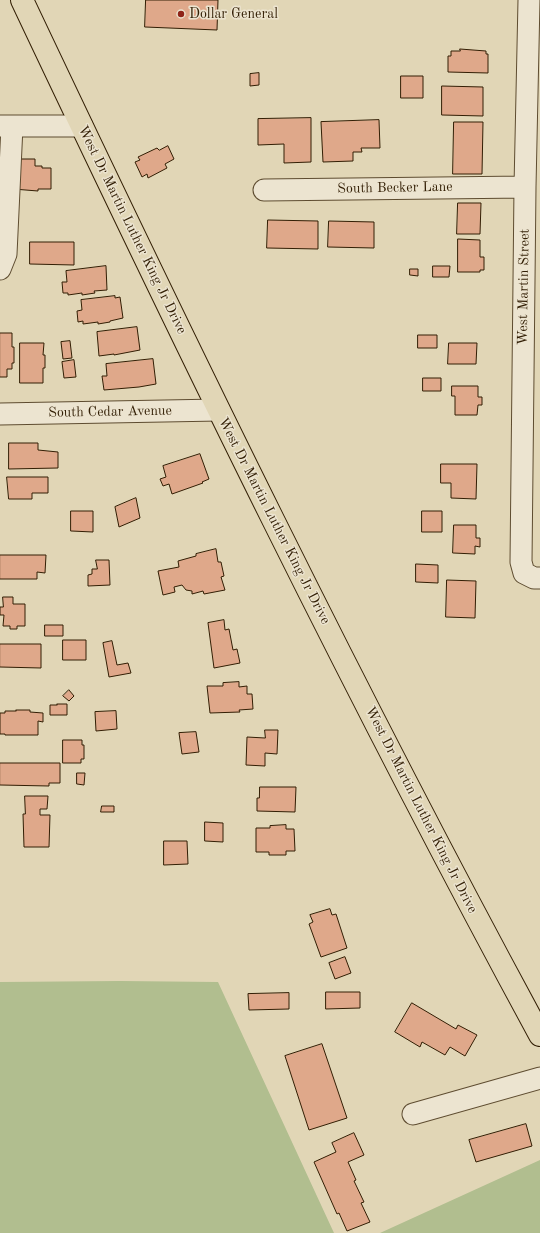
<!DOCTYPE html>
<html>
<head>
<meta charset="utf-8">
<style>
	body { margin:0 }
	canvas { display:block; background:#e1d6b6 }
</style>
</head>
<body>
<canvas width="540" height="1233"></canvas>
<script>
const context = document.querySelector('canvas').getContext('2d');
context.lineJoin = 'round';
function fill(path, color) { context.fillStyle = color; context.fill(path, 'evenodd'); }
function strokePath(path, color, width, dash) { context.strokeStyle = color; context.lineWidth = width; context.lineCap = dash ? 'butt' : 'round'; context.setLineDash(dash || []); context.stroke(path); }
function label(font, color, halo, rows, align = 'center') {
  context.font = font + ' "Old Standard TT",serif'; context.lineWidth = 3; context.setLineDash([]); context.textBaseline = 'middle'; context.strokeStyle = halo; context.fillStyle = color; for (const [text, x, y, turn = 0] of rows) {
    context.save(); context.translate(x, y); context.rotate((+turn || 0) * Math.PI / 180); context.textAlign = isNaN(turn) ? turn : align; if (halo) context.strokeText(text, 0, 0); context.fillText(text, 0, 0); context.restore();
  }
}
fill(new Path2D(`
	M120 981 218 982 334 1233H0V982Z
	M540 1160V1233H380Z`), '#b1be8f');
const building = new Path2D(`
	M146 0H218L217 30 145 27Z
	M460 49 486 51V54H488V73L448 72V56H451V51H460Z
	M259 73V85L250 86V74Z
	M401 76H423V98H401Z
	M442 86 483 87V116L442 115Z
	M311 118V162L284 163V144L258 145V119Z
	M379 120 380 148H361L362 152H353V161L323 162 321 122Z
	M454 122H483L482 174H453Z
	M168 146 174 159 165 164 167 168 148 178 147 174 142 177 135 162 140 160 138 157 157 148 159 150Z
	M14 159H35V166H42V168H51V189H38V191L13 189Z
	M458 203H481L480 234H457Z
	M268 220 318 221V249L267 248Z
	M329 221 374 222V248L328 247Z
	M458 239 480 240V257H484V270H480V272H458Z
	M30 242H74V265L30 264Z
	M106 266 107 290 94 291 95 293 82 295V293L68 295V293H63L62 282H67L66 271Z
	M433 266H450L449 277H433Z
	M410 269H418V276L410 275Z
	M115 296V298L120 297 123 318 110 321V322L98 324V322L83 324V321L78 322 77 311 82 310 81 300Z
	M137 327 140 350 114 355V354L99 356 97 332Z
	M0 333H12V347H14V363H12V369H7V377H0Z
	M418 335H437V348H418Z
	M70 341 72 358 63 359 61 342Z
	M20 343H44L43 355H45V368H43V383H20Z
	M449 343H477L476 364H448Z
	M153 359 156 384 139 387 104 390 102 376H107L106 364Z
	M74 360 76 377 64 378 62 362Z
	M423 378H441V391H423Z
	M452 386H478V397H482V405H478L477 415H455V396H452Z
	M9 443H38V450L58 452V468L9 469Z
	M200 454 209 479 202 482 203 483 172 494 169 484 163 486 160 479 166 477 163 466Z
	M441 464H477L476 499 451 498V483H441Z
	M7 477H48V493H32V499H9Z
	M136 498 140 518 119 527 115 507Z
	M71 511H93V532L71 531Z
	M422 511H442V532H422Z
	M454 525H476V538H480V547L475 546V554L453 553Z
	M216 549 218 562H221L224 576 221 577 225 590 204 594 203 591 192 594V591L186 590 182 585 174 587 175 592 163 595 158 571 179 567 178 561 196 556V554Z
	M0 555H46L45 573 37 572V579H0Z
	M96 560H109L110 585 88 586V575L92 574V569H97Z
	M416 564 438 565V583L416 582Z
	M447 580 476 581 475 618 446 617Z
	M3 597H13V604H25V626H17V629H10V626H3L4 615H0V607H3Z
	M224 620 225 630 229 629 233 650 237 649 240 663 214 668 208 623Z
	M45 625H63V636H45Z
	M63 640H86V660H63Z
	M112 641 117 665 128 663 131 673 109 677 103 643Z
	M0 644H41V668L0 667Z
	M239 682V687L247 686V694H252L253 709 239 710 240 712 210 713 207 686H223V683Z
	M69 690 74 696 69 701 63 696Z
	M57 704H67V715H50V705H57Z
	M16 710H30V712L43 713V722L38 721V735H5V734H0V713H5V711H16Z
	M116 711 117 729 96 731 95 712Z
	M265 730H278L277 754 265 753V766L246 765 247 737 265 738Z
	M196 732 199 752 182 754 179 733Z
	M63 740H82V745H84V759H81V763H63Z
	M0 763H60V783H49V786L0 785Z
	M77 773H85L84 785 77 784Z
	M260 787H296L295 812 257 811V798H259Z
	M25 796H48L47 809H40V815H50L49 847H24L23 814H25Z
	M102 806H114V812H101Z
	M205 822 223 823V842L205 841Z
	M286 825V829H294L295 851H286V855H269V852H256V828H270V826Z
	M164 841H187L188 864 164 865Z
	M330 909 332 915 336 914 347 948 321 957 309 924 313 922 310 915Z
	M345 957 351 973 335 979 329 963Z
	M326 992H360V1008L326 1009Z
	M289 993V1009L249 1010 248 994Z
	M412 1003 456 1029 458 1025 477 1035 465 1056 450 1047 445 1055 422 1042 420 1047 395 1032Z
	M322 1044 347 1118 309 1130 285 1056Z
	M526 1124 532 1146 476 1162 469 1140Z
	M354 1133 364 1155 348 1162 356 1180 354 1181 364 1202 361 1203 370 1222 347 1231 339 1213 337 1214 314 1162 336 1152 332 1143Z`);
fill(building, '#dfa88a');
strokePath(building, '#321e04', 1);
const minor = new Path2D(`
	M529 0 525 187 521 562 524 573 534 578H540
	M0 126H82
	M264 190 525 187
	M0 269 6 254 12 126
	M0 414 219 410
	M413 1114 540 1078`);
const major = new Path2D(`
	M22 0C187 349 356 696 540 1035`);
strokePath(minor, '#5e4c30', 23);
strokePath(major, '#321e04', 24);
strokePath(minor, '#ece4d0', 21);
strokePath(major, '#e1d6b6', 22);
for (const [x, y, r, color] of [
	[181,14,4,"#8f2418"]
]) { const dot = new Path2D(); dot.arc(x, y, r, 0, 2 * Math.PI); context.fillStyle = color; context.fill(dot); strokePath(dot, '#ece4d0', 1.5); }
label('14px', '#321e04', '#ece4d0', [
	["Dollar General",189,14]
], 'left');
label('14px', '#321e04', '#ece4d0', [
	["South Becker Lane",395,188,-1],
	["West Dr Martin Luther King Jr Drive",132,230,64],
	["West Martin Street",524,287,-89],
	["South Cedar Avenue",110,412,-1],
	["West Dr Martin Luther King Jr Drive",274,521,63],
	["West Dr Martin Luther King Jr Drive",421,810,63]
]);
</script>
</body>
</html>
